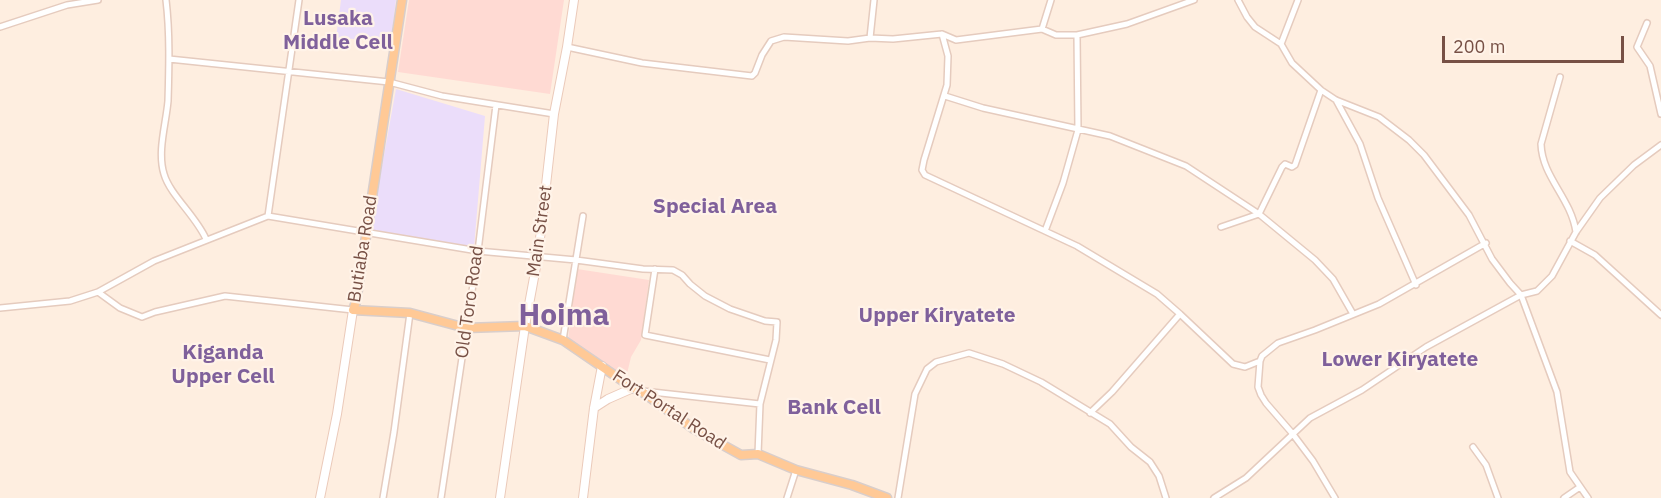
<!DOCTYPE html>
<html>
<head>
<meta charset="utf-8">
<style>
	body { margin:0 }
	#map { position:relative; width:1661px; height:498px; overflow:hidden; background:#feeee0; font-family:"IBM Plex Sans",sans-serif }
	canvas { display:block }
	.scale { position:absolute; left:1442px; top:36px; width:182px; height:27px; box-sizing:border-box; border:3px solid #775045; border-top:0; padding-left:8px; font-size:18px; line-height:21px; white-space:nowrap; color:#775045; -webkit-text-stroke:4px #fff3e8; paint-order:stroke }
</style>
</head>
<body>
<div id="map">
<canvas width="1661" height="498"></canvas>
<div class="scale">200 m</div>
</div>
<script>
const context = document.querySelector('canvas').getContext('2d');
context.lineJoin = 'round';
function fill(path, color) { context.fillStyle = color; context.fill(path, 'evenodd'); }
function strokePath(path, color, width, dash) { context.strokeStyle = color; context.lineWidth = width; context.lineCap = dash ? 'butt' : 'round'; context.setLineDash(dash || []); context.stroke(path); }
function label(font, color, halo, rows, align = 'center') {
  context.font = font + ' "IBM Plex Sans",sans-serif'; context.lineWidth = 4.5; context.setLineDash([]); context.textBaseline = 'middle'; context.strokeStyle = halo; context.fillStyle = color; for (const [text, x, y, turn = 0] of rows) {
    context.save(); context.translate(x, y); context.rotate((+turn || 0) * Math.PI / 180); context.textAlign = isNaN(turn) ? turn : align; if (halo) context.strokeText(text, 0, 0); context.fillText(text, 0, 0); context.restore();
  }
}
fill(new Path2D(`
	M409 0H564L550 94 398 72Z
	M577 269 649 280 641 340 631 357 625 382 568 340Z`), '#ffdad3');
fill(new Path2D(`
	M341 0H396L391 41 336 38Z
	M396 89 485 116 474 248 370 232Z`), '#ebddfa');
const street = new Path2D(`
	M166 0C170 33 169 68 168 101 166 124 157 152 164 174 170 195 196 216 206 239
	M1238 0 1247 17 1255 27 1281 44 1292 63 1321 90 1336 100 1379 117 1409 140 1424 155 1469 215 1492 259 1510 283 1521 295 1557 392 1570 472 1588 498
	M1647 23 1637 47 1650 66 1661 114
	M0 27 67 5 98 0
	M1042 29 1051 0
	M942 34 948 56 947 85 924 160 922 170 925 175 1077 246 1157 294 1180 314 1233 364 1245 367 1260 361
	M870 38 874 0
	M1281 44 1298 0
	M567 47 642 63 752 76 755 73 762 55 771 41 784 37 848 41 870 38 893 39 942 34 956 40 1042 29 1056 35H1077L1127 24 1194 0
	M169 59 389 82 442 96 554 114
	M1560 77 1541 144C1542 177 1571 198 1576 232
	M945 96 983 108 1110 136 1186 166 1259 214 1315 260 1333 279 1353 314
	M1336 100 1360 144 1378 198 1416 285
	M268 216 299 0
	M1221 227 1259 214 1282 167 1285 164 1292 167 1295 165 1321 90
	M1045 231 1063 183 1078 130 1077 35
	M1570 241 1595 255 1661 315
	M655 269 645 335 770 360
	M98 292 154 261 268 216 478 251 576 260 643 269 673 270 682 275 690 284 705 296 730 309 765 321 777 322 776 340 760 404 758 454
	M0 308 70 301 98 292 120 308 142 317 155 312 225 296 353 310
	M563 340 583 216
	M643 391 760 404
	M1090 413 1112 392 1180 314
	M1473 447 1486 465 1498 498
	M383 498 394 432 410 313
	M441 498 478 251 496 105
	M787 498 796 470
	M898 498 915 394 927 369 936 362 969 353 1003 364 1041 382 1110 424 1131 447 1150 462 1159 476 1166 498
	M1214 498 1246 478 1310 418 1362 390 1426 347 1521 295 1537 291 1552 276 1576 232 1600 198 1634 165 1661 145
	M1335 498 1313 461 1292 433 1266 403 1261 395 1258 387 1260 361 1262 356 1278 343 1315 330 1379 304 1486 243
	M1564 498 1580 487`);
const secondary = new Path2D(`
	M594 408 608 399 633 388
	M320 498 337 414 353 310
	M500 498 525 326 538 256 554 114 567 47 574 0
	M583 498 594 408 602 366`);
const primary = new Path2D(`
	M402 0 356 302 353 310 410 313 466 328 525 326 563 340 633 388 641 391 694 429 741 455 758 454 796 470 852 485 887 498`);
strokePath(street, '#e5cbbe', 8);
strokePath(secondary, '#ebcaba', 10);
strokePath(primary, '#d9cecb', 11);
strokePath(street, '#fff', 5);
strokePath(secondary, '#fff', 8);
strokePath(primary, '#ffc996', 8);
label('18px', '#775045', '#fff3e8', [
	["Main Street",540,231,-82],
	["Butiaba Road",363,249,-81],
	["Old Toro Road",470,302,-82],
	["Fort Portal Road",669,410,33]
]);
label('bold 21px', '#7f609b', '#fff3e8', [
	["Lusaka",338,19],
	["Middle Cell",338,43],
	["Special Area",715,207],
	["Upper Kiryatete",937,316],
	["Kiganda",223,353],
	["Upper Cell",223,377],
	["Lower Kiryatete",1400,360],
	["Bank Cell",834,408]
]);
label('bold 30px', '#7f609b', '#fff3e8', [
	["Hoima",564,316]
]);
</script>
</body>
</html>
